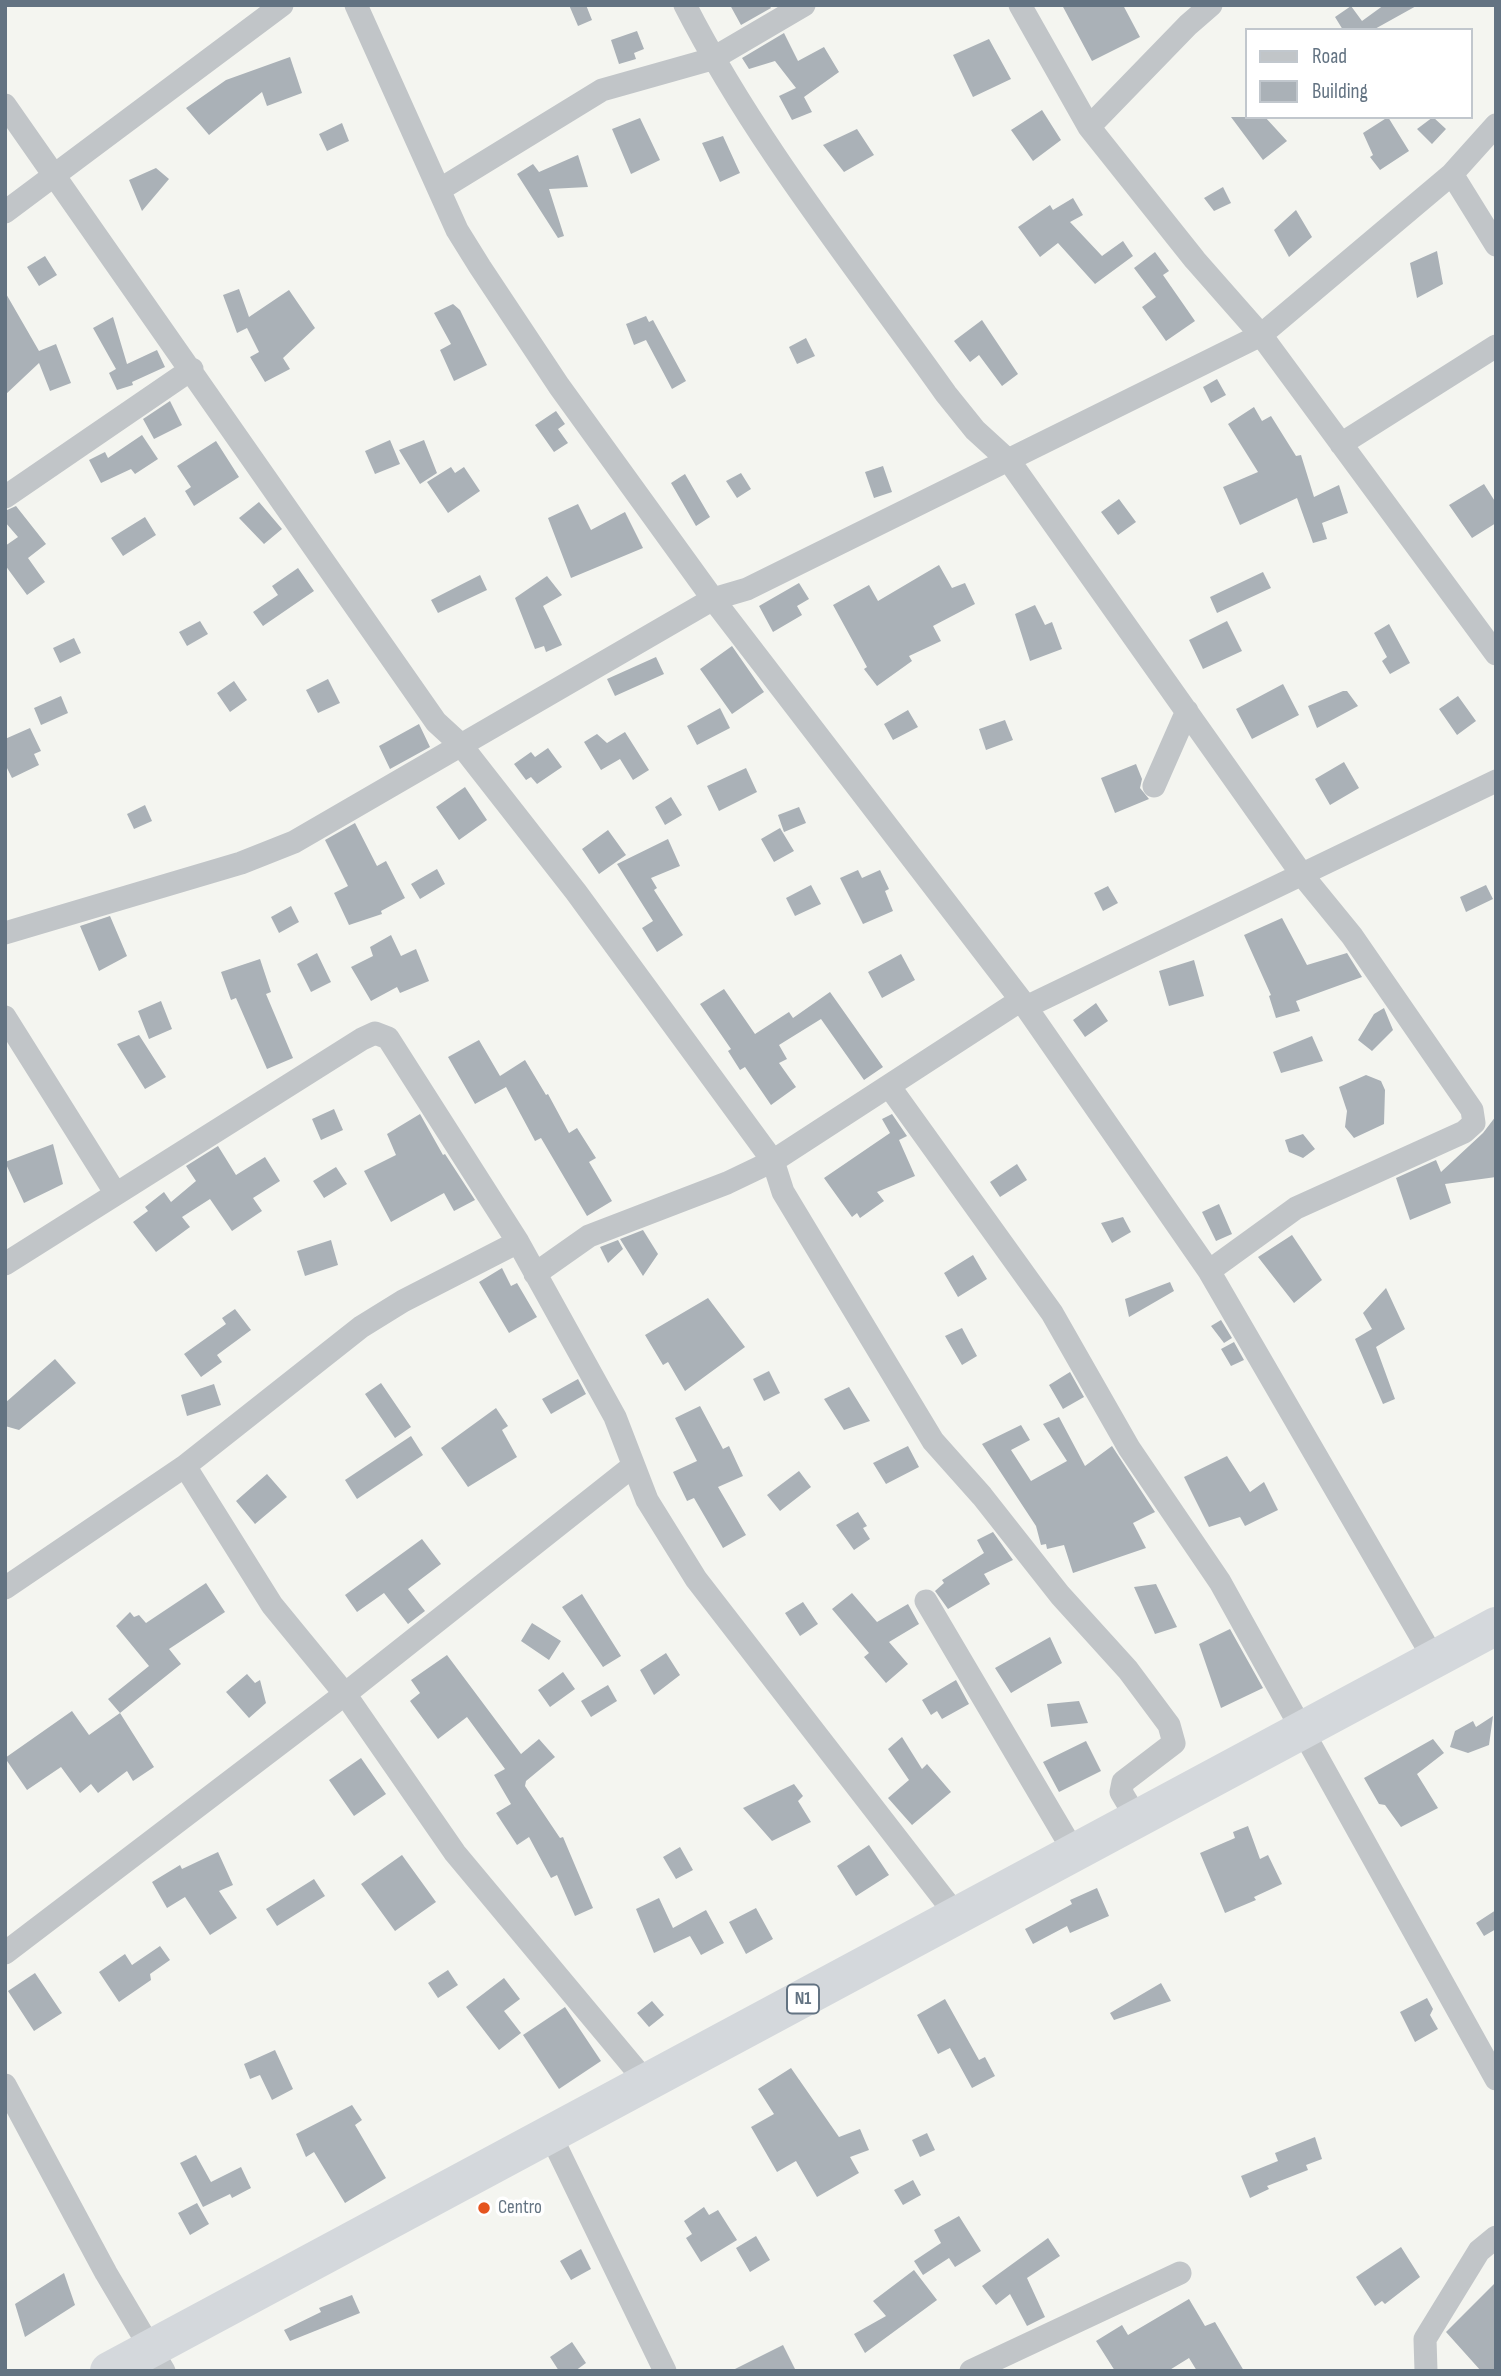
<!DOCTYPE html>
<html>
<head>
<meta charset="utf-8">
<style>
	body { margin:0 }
	#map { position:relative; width:1501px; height:2376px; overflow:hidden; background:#f4f5f0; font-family:"Sofia Sans Condensed",sans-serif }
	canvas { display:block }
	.frame { position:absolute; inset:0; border:7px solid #637382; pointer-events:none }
	.legend { position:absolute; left:1245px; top:28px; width:228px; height:91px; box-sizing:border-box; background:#fff; border:2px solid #c1c7cd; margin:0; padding:9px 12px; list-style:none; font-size:21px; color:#637382 }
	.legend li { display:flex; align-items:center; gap:14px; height:35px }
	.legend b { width:35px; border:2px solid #c1c7cd }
</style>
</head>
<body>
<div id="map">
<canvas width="1501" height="2376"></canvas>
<div class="frame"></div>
<ul class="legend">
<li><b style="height:9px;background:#c1c5c8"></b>Road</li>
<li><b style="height:19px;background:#aab1b7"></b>Building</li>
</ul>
</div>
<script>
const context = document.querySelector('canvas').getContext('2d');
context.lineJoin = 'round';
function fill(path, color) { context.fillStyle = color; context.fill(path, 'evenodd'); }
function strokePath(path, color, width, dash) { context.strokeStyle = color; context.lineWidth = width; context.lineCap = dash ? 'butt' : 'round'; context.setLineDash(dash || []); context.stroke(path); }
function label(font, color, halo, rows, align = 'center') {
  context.font = font + ' "Sofia Sans Condensed",sans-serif'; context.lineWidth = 7; context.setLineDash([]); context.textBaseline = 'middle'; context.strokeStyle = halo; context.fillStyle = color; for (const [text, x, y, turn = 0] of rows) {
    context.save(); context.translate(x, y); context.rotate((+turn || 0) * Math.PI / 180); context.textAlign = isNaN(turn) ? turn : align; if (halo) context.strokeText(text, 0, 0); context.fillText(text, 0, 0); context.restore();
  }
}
fill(new Path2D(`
	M569 5H586L592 20 578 26Z
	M730 5H769L771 8 741 25Z
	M1062 5H1123L1140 37 1092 61Z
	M1384 5H1418L1373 30H1343L1335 17 1351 6 1362 21Z
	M637 31 644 49 634 53 636 59 619 64 611 40Z
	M784 33 798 61 824 47 839 72 804 97 812 112 792 120 779 96 796 88 775 61 749 69 742 58Z
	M989 39 1011 79 973 97 953 55Z
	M290 57 302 93 267 106 262 92 209 135 186 108 226 80Z
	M1042 110 1061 140 1033 161 1011 130Z
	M1231 117H1265L1287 141 1263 160Z
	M1388 117 1409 151 1380 170 1370 157 1373 155 1363 133Z
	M1433 117 1446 129 1432 144 1417 129Z
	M640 118 660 160 631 174 612 129Z
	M342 123 349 141 327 151 319 134Z
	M857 129 874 155 844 172 823 145Z
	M723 136 740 173 720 182 702 143Z
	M578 155 588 187 549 189 564 236 558 238 517 174 533 164 539 172Z
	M156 168 169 179 142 211 129 180Z
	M1223 187 1231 203 1214 211 1204 198Z
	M1073 198 1083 215 1070 222 1102 256 1123 241 1133 256 1095 284 1058 243 1040 257 1018 227 1050 205 1053 210Z
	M1296 210 1312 237 1289 257 1274 230Z
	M1437 251 1443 284 1417 298 1410 263Z
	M1155 252 1169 271 1163 275 1195 321 1166 341 1142 307 1156 297 1134 268Z
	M45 256 57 275 39 286 27 267Z
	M239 289 249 317 289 290 315 328 283 358 290 369 265 382 250 357 259 352 247 328 237 333 223 295Z
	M5 292 39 351 56 344 71 383 50 391 39 363 5 395Z
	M453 304 460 310 487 365 454 381 440 350 451 344 434 313Z
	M646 316 649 322 653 320 686 381 672 389 646 340 634 345 626 324Z
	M113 317 127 364 157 350 165 367 132 382 133 385 117 390 109 373 116 369 93 328Z
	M982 320 1018 374 1002 386 979 355 970 362 954 341Z
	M806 338 815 356 797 364 789 347Z
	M1217 379 1226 395 1211 403 1203 387Z
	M170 401 182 425 154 439 143 419Z
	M1254 407 1262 421 1271 416 1296 456 1301 455 1314 497 1339 485 1348 513 1322 523 1327 539 1313 543 1297 498 1240 525 1223 487 1258 472 1228 424Z
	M556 411 565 424 558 429 568 443 554 452 535 425Z
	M142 435 158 459 135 474 131 469 101 483 89 460 105 452 108 458Z
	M390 440 400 464 375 474 365 451Z
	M424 440 437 473 420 484 399 450Z
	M216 441 239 477 194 506 185 491 191 487 177 466Z
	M883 466 892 492 874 498 865 472Z
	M451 467 455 473 464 467 480 491 448 513 427 482Z
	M741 473 751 489 737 498 726 481Z
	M685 474 710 517 696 526 671 483Z
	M1484 484 1496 503V523L1472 538 1449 505Z
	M1119 499 1136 522 1118 535 1101 512Z
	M259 502 282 529 264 544 239 518Z
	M578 504 591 530 625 512 643 548 571 578 548 518Z
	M16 506 46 544 28 558 45 582 27 595 5 565V546L18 537 5 522V511Z
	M145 517 156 535 123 556 111 538Z
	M939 565 952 588 965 583 975 604 933 626 941 641 909 656 912 661 877 686 864 669 867 667 833 605 869 585 878 601Z
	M298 568 314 591 263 626 253 612 278 595 272 586Z
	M1263 572 1271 588 1217 613 1210 597Z
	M480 575 487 590 438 613 431 600Z
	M547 576 562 595 543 606 562 645 546 652 544 646 535 649 515 598Z
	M799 583 809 599 797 606 802 615 773 632 759 606Z
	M1035 605 1045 625 1052 622 1062 649 1030 661 1015 614Z
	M200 621 208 634 187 646 179 632Z
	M1227 621 1242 651 1203 669 1189 640Z
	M1389 624 1410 663 1390 674 1382 661 1387 657 1374 633Z
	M74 638 81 653 60 663 53 648Z
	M732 646 764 692 732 714 700 669Z
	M656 657 664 674 615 696 607 679Z
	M328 679 340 703 318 713 306 690Z
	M234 681 247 700 230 712 217 693Z
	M1283 684 1299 715 1252 739 1236 709Z
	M1343 691H1347L1358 706 1317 728 1308 706Z
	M61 696 68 713 41 725 34 708Z
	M1458 696 1476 721 1457 735 1439 709Z
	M720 708 730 728 697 745 687 726Z
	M908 710 918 727 893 740 884 724Z
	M1005 720 1013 740 986 750 979 729Z
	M419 724 430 747 390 769 379 746Z
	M30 728 41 751 34 754 39 765 12 778 5 764V739Z
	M625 732 649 770 633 780 620 759 601 770 584 742 597 734 607 743Z
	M548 748 562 767 537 784 531 777 526 780 514 764 531 752 535 757Z
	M1344 762 1359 788 1330 805 1315 779Z
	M1136 764 1142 779 1140 788 1149 799 1115 813 1101 778Z
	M746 768 757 792 719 811 707 786Z
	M465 787 487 820 459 840 436 807Z
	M671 797 682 815 665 825 655 807Z
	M145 805 152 821 134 829 127 814Z
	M799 807 806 823 784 832 778 815Z
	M355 823 377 866 386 861 405 898 381 911 382 914 349 925 334 893 348 886 325 840Z
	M780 828 794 851 774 862 761 839Z
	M608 830 626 855 599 874 582 849Z
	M668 839 680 866 651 878 657 888 654 890 683 935 657 952 642 928 653 921 617 864Z
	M437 869 445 884 420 899 411 884Z
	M858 870 862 878 880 870 889 889 885 891 893 911 863 924 840 878Z
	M811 885 821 904 795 916 786 898Z
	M1486 885 1493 899 1466 912 1460 897Z
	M1108 886 1118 903 1103 911 1094 893Z
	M291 906 299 922 279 933 271 917Z
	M110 916 127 956 99 971 80 926Z
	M1282 918 1307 965 1347 953 1362 977 1296 1001 1300 1011 1276 1018 1269 996 1271 995 1244 935Z
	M391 935 401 956 416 949 429 981 400 993 397 987 371 1001 351 967 373 956 370 947Z
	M317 953 331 982 311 992 297 964Z
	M901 954 915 980 882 998 868 972Z
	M260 959 271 992 266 994 293 1058 267 1069 236 998 231 1000 221 972Z
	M1194 960 1204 996 1169 1006 1159 971Z
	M724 989 755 1034 789 1012 793 1018 830 992 883 1067 864 1080 821 1019 779 1045 787 1059 779 1063 796 1087 771 1105 745 1067 740 1070 728 1051 731 1049 700 1004Z
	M161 1001 172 1029 149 1039 138 1011Z
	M1096 1003 1108 1021 1085 1037 1073 1020Z
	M1384 1008 1393 1030 1372 1051 1358 1040 1374 1014Z
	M139 1035 166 1077 145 1089 117 1044Z
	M1312 1036 1323 1061 1281 1073 1273 1052Z
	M479 1040 500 1076 525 1060 546 1095 548 1094 569 1133 577 1128 596 1158 589 1162 612 1201 587 1216 541 1138 535 1141 506 1087 475 1104 448 1057Z
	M1366 1075 1381 1081 1385 1090 1384 1124 1354 1138 1345 1127 1347 1111 1339 1087Z
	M334 1109 343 1130 321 1140 312 1119Z
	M420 1114 443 1155 445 1154 475 1200 454 1211 444 1193 391 1222 364 1171 396 1155 387 1134Z
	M892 1114 907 1136 899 1140 915 1176 877 1192 884 1201 860 1218 857 1213 852 1217 824 1178 890 1133 882 1119Z
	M1496 1116V1177L1445 1184 1451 1203 1410 1220 1396 1178 1436 1160 1441 1172 1483 1133Z
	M1303 1134 1315 1149 1303 1158 1289 1152 1285 1140Z
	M53 1144 63 1184 24 1203 5 1162Z
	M218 1146 236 1175 265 1157 280 1181 253 1198 262 1211 232 1231 210 1199 182 1217 190 1227 156 1252 133 1222 148 1211 145 1207 164 1192 171 1202 196 1181 186 1166Z
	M1017 1164 1027 1180 1000 1197 990 1182Z
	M336 1167 347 1184 324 1198 313 1181Z
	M1219 1204 1232 1234 1216 1241 1202 1212Z
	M1123 1217 1131 1232 1112 1243 1101 1223Z
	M643 1230 658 1254 643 1276 620 1239Z
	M1292 1235 1322 1280 1294 1303 1258 1257Z
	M331 1240 338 1265 305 1276 297 1251Z
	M618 1240 623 1249 608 1263 600 1247Z
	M973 1255 987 1279 958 1297 944 1273Z
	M502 1268 511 1286 517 1283 537 1317 509 1333 479 1282Z
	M1170 1282 1174 1291 1129 1317 1125 1299Z
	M1386 1288 1405 1329 1376 1347 1395 1399 1383 1404 1355 1339 1372 1329 1363 1313Z
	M708 1298 745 1347 685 1391 668 1362 663 1365 645 1335Z
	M235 1309 251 1330 217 1355 222 1362 201 1377 184 1354 226 1324 222 1318Z
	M1221 1320 1232 1338 1224 1343 1211 1326Z
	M962 1328 977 1356 962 1365 945 1336Z
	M1234 1342 1244 1360 1231 1366 1221 1349Z
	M55 1359 76 1383 19 1430 5 1426V1403Z
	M769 1371 780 1393 764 1401 753 1379Z
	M1070 1372 1084 1397 1063 1409 1049 1385Z
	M578 1379 586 1394 551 1414 542 1399Z
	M381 1383 411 1427 395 1438 365 1394Z
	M214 1384 221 1405 187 1416 181 1395Z
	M849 1387 870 1421 844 1430 824 1399Z
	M700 1406 723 1449 729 1446 743 1476 718 1487 746 1535 723 1548 694 1498 687 1501 673 1472 697 1461 675 1418Z
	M496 1408 508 1426 502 1430 517 1457 468 1487 441 1448Z
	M1059 1417 1085 1466 1112 1446 1155 1512 1133 1523 1146 1548 1073 1573 1064 1545 1047 1549 1046 1544 1041 1545 1036 1526 982 1444 1021 1425 1030 1440 1011 1450 1031 1481 1067 1461 1043 1424Z
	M411 1436 423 1455 357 1499 345 1480Z
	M908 1446 919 1467 886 1484 873 1463Z
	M1227 1456 1250 1492 1264 1482 1278 1510 1245 1526 1240 1517 1209 1527 1184 1477Z
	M799 1471 811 1487 780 1511 767 1495Z
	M267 1474 287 1497 255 1524 236 1501Z
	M858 1512 867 1526 863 1528 870 1539 854 1550 836 1525Z
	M993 1532 1013 1560 984 1574 990 1584 948 1609 935 1591 944 1583 942 1580 984 1553 977 1540Z
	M422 1539 441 1564 408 1589 425 1611 408 1624 384 1593 357 1612 345 1595Z
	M206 1583 225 1612 169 1649 181 1664 120 1713 108 1699 149 1666 116 1626 130 1612 134 1617 139 1615 146 1623Z
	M1156 1584 1177 1627 1155 1634 1134 1587Z
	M852 1593 877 1622 908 1604 919 1624 889 1642 908 1664 886 1683 864 1657 869 1653 832 1609Z
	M582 1594 621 1656 603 1667 562 1607Z
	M803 1602 818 1624 800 1636 785 1613Z
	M532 1623 561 1641 549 1660 521 1641Z
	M1230 1629 1263 1688 1221 1708 1199 1644Z
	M1050 1637 1062 1663 1011 1693 995 1668Z
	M666 1653 680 1675 654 1695 640 1670Z
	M447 1655 521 1754 539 1739 555 1757 526 1781 525 1786 560 1838 563 1837 593 1908 575 1916 557 1875 551 1878 529 1837 517 1845 496 1813 511 1804 494 1775 505 1769 467 1717 438 1739 410 1701 420 1693 411 1680Z
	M563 1672 575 1689 550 1707 538 1690Z
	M247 1674 255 1683 260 1680 266 1703 249 1718 226 1692Z
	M956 1680 969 1704 942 1719 937 1711 931 1715 922 1700Z
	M608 1685 617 1701 591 1717 581 1701Z
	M1079 1701 1088 1723 1051 1727 1047 1704Z
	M72 1711 89 1735 120 1713 154 1767 133 1781 127 1771 98 1793 91 1784 80 1793 61 1767 27 1790 5 1758Z
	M1493 1716 1489 1745 1468 1753 1450 1747 1455 1731 1473 1721 1476 1727Z
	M902 1737 922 1769 927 1764 951 1792 912 1825 888 1798 909 1780 888 1749Z
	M1433 1739 1444 1753 1417 1774 1438 1808 1401 1827 1385 1805 1379 1804 1364 1778Z
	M1086 1741 1101 1771 1059 1792 1043 1762Z
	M361 1758 386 1794 354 1816 329 1780Z
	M794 1784 803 1796 798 1801 811 1822 772 1841 743 1808Z
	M1248 1826 1260 1859 1268 1855 1282 1884 1254 1897 1256 1900 1225 1913 1200 1853 1235 1838 1233 1832Z
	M869 1845 889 1875 856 1896 837 1866Z
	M680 1847 693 1870 676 1879 663 1857Z
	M218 1852 233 1885 219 1891 237 1918 210 1935 185 1897 167 1908 152 1882 180 1865 182 1869Z
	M402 1855 436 1902 395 1931 361 1884Z
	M314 1879 325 1896 277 1926 266 1909Z
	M1097 1888 1109 1916 1070 1933 1067 1926 1033 1944 1025 1929 1072 1904 1070 1900Z
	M659 1898 673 1928 706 1910 724 1943 701 1955 690 1936 654 1953 636 1909Z
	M756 1908 773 1939 746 1954 729 1922Z
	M1496 1910V1929L1484 1936 1476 1923Z
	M160 1946 170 1960 150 1974 151 1980 119 2002 99 1972 125 1954 132 1965Z
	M448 1970 458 1985 438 1998 428 1983Z
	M35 1973 62 2013 34 2031 8 1991Z
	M504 1978 520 1999 504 2011 521 2033 499 2050 466 2007Z
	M1161 1983 1171 2001 1114 2020 1110 2013Z
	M1427 1998 1433 2009 1430 2015 1438 2029 1415 2042 1400 2012Z
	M945 1999 979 2060 985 2057 995 2076 972 2088 950 2048 938 2054 917 2015Z
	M652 2001 664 2015 649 2027 637 2013Z
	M565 2007 601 2061 559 2089 523 2035Z
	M275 2050 293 2089 272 2100 260 2075 250 2079 244 2064Z
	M791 2068 839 2137 860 2129 869 2150 850 2157 859 2173 817 2197 796 2161 777 2172 751 2127 774 2114 758 2089Z
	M352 2105 362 2120 355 2125 386 2178 345 2203 314 2152 306 2157 296 2134Z
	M927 2133 935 2150 920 2157 912 2140Z
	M1315 2137 1322 2159 1306 2165 1308 2170 1267 2186 1269 2189 1250 2198 1241 2176 1278 2161 1275 2153Z
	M196 2155 211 2182 241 2167 251 2188 232 2198 230 2194 203 2207 180 2163Z
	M913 2180 921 2195 903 2205 894 2190Z
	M197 2203 209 2224 190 2235 178 2213Z
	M704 2207 709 2215 718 2210 737 2240 701 2262 686 2238 692 2234 684 2221Z
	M959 2216 981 2251 955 2267 949 2258 923 2275 914 2261 941 2243 934 2230Z
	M756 2236 770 2260 750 2272 736 2248Z
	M1048 2238 1060 2256 1027 2278 1045 2317 1027 2326 1010 2294 996 2305 982 2286Z
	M1401 2247 1420 2277 1385 2304 1382 2301 1375 2306 1356 2277Z
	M581 2249 591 2269 571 2280 560 2261Z
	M914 2270 937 2300 865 2353 854 2334 886 2316 873 2301Z
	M64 2273 75 2305 25 2337 15 2304Z
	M1496 2282V2371H1481L1446 2332Z
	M352 2295 360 2313 290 2341 284 2330 321 2312 319 2308Z
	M1189 2299 1205 2326 1215 2322 1244 2371H1197L1189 2358 1168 2371H1115L1096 2341 1122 2325 1128 2335Z
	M572 2342 586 2363 575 2371H559L550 2357Z
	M783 2345 796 2371H731Z`), '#aab1b7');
strokePath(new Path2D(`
	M356 5 457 230 480 267 559 386 713 599 1021 1000 1209 1271 1434 1659
	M685 5C756 144 856 267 946 394L975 430 1010 462 1303 876 1352 936 1472 1110 1474 1123 1464 1132 1296 1208 1209 1271
	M1020 5 1089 127 1195 260 1261 335 1496 654
	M5 105 436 722 461 745 576 892 773 1161 783 1192 933 1441 982 1496 1060 1595 1128 1670 1169 1725 1174 1743 1123 1782 1121 1792 1136 1817
	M1089 127 1188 25 1211 5
	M1452 174 1496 245
	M439 190 602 90 712 59 804 5
	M5 212 282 5
	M1341 444 1496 346
	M5 497 192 369
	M1154 786 1187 711
	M5 933 241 863 294 842 713 599 747 589 1261 335 1452 174 1496 125
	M1026 1007 1496 781
	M5 1017 116 1194
	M889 1086 1052 1313 1129 1448 1220 1582 1496 2079
	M5 1264 362 1039 375 1033 388 1038 518 1242 615 1417 647 1500 696 1579 957 1916
	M535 1274 589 1236 727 1183 773 1161 1021 1000
	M185 1466 272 1605 345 1694 455 1853 647 2083
	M5 1588 185 1466 361 1327 403 1301 518 1242
	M926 1601 1074 1852
	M5 1953 345 1694 633 1466
	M5 2085 106 2273 164 2371
	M550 2134 665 2371
	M971 2371 1180 2273
	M1426 2371 1425 2339 1479 2251 1496 2237`), '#c1c5c8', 23);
strokePath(new Path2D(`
	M109 2371 1496 1626`), '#d4d8dc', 38);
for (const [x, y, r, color] of [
	[484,2208,7,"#e55520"]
]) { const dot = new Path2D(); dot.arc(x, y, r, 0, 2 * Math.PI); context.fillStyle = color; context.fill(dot); strokePath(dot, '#fff', 2.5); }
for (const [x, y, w] of [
	[803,1999,32]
]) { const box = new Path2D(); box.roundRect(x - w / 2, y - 14.5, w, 29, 5); context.fillStyle = '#fff'; context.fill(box); strokePath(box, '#637382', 2); }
label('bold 18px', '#637382', null, [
	["N1",803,1999]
]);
label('19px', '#637382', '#fff', [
	["Centro",498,2208]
], 'left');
</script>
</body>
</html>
